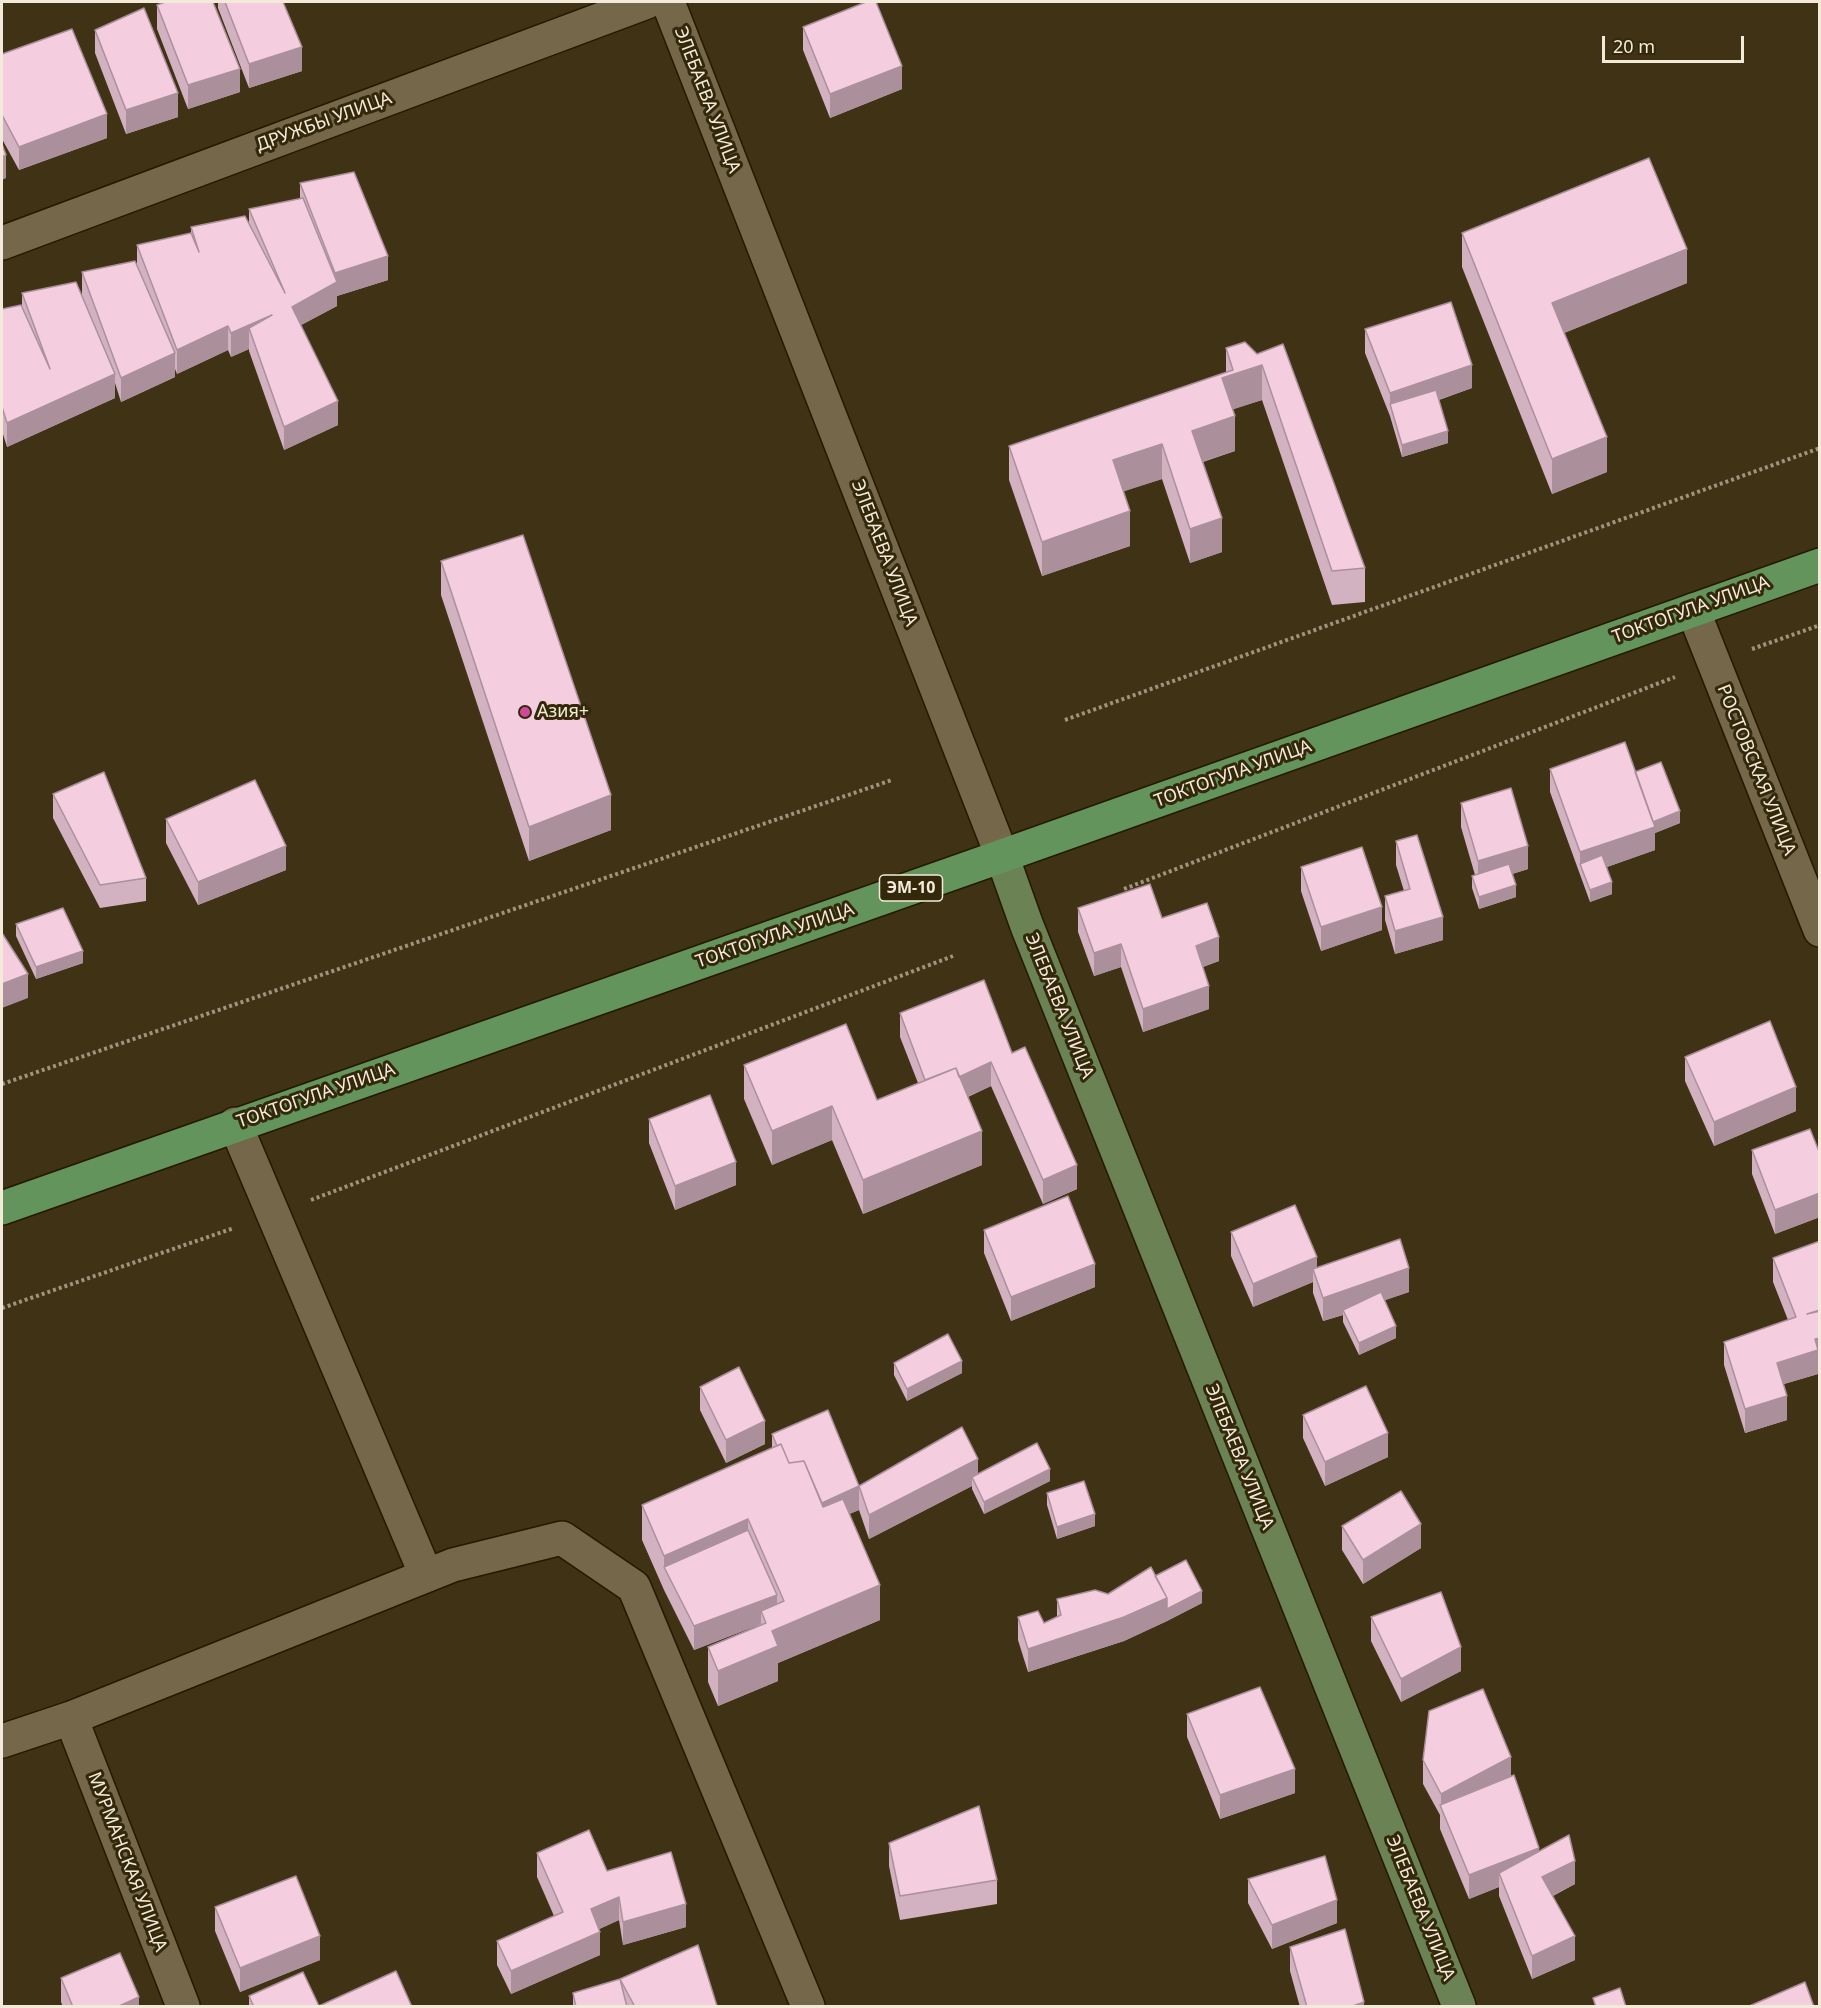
<!DOCTYPE html>
<html>
<head>
<meta charset="utf-8">
<style>
	body { margin:0 }
	#map { position:relative; width:1821px; height:2008px; overflow:hidden; background:#3f3215; font-family:"Noto Sans",sans-serif }
	canvas { display:block }
	.frame { position:absolute; inset:0; border:3px solid #f3eada; pointer-events:none }
	.scale { position:absolute; left:1602px; top:36px; width:142px; height:27px; box-sizing:border-box; border:3px solid #f3eada; border-top:0; padding-left:8px; font-size:18px; line-height:21px; white-space:nowrap; color:#f3eada; -webkit-text-stroke:4px #34280b; paint-order:stroke }
</style>
</head>
<body>
<div id="map">
<canvas width="1821" height="2008"></canvas>
<div class="frame"></div>
<div class="scale">20 m</div>
</div>
<script>
const context = document.querySelector('canvas').getContext('2d');
context.lineJoin = 'round';
function strokePath(path, color, width, dash) { context.strokeStyle = color; context.lineWidth = width; context.lineCap = dash ? 'butt' : 'round'; context.setLineDash(dash || []); context.stroke(path); }
function fill(path, color) { context.fillStyle = color; context.fill(path, 'evenodd'); }
function label(font, color, halo, rows, align = 'center') {
  context.font = font + ' "Noto Sans",sans-serif'; context.lineWidth = 6; context.setLineDash([]); context.textBaseline = 'middle'; context.strokeStyle = halo; context.fillStyle = color; for (const [text, x, y, turn = 0] of rows) {
    context.save(); context.translate(x, y); context.rotate((+turn || 0) * Math.PI / 180); context.textAlign = isNaN(turn) ? turn : align; if (halo) context.strokeText(text, 0, 0); context.fillText(text, 0, 0); context.restore();
  }
}
const minor = new Path2D(`
	M668 2 1002 856
	M2 243 647 2
	M1693 610 1820 930
	M235 1124 426 1575
	M71 1718 183 2006
	M2 1741 71 1718 453 1565 562 1538 634 1587 808 2006`);
const major = new Path2D(`
	M1002 856 1027 926 1459 2006`);
const highway = new Path2D(`
	M2 1208 1002 856 1820 565`);
strokePath(minor, '#251900', 36);
strokePath(major, '#251900', 36);
strokePath(highway, '#251900', 36);
strokePath(new Path2D(`
	M1752 649 1820 625
	M1065 720 1820 448
	M1124 889 1675 677
	M2 1084 892 780
	M311 1200 953 956
	M2 1308 234 1228`), '#9f957f', 4, [3, 3]);
strokePath(minor, '#756749', 33);
strokePath(major, '#6a8254', 33);
strokePath(highway, '#62945b', 33);
fill(new Path2D(`
	M218 2H283L302 71 249 88 218 8Z
	M157 5 240 92 188 109 157 29Z
	M803 27 902 89 830 118 803 50Z
	M95 30 178 117 126 134 95 53Z
	M2 54 107 138 19 170 2 139Z
	M300 183 388 280 337 296V306L301 325 338 425 284 450 249 351V349L231 357 228 350 177 374 175 369V377L121 402 115 383V398L7 447 2 431V309L22 306V293L82 296V272L137 266V245L191 233V227L249 225V209L300 199Z
	M1462 233 1687 283 1564 333 1607 472 1552 494 1462 267Z
	M1365 329 1472 388 1439 400 1448 443 1402 457 1390 416 1365 353Z
	M1226 348 1257 354 1365 568V602L1332 605 1262 400 1233 409 1235 451 1203 462 1222 552 1190 563 1162 479 1123 491 1130 546 1042 576 1009 480V446L1226 372Z
	M441 561 611 830 529 861 441 595Z
	M1550 769 1635 771 1680 823 1655 833V850L1607 867 1612 894 1590 902 1550 792Z
	M53 794 146 878V901L100 908 53 818Z
	M1461 803 1528 869 1512 874 1516 897 1479 909 1472 888V876L1475 875 1461 827Z
	M166 819 286 870 198 905 166 843Z
	M1396 841 1443 940 1395 954 1385 920V896L1404 891 1396 865Z
	M1301 867 1382 930 1321 951 1301 891Z
	M1078 908 1162 918 1219 961 1203 967 1209 1009 1143 1032 1121 967 1094 976 1078 932Z
	M16 924 83 963 36 979 16 936Z
	M900 1013 1012 1053 1077 1189 1043 1204 991 1086 968 1097 982 1165 863 1214 832 1140 772 1165 744 1099V1065L877 1100 918 1083 900 1037Z
	M1685 1057 1796 1111 1714 1146 1685 1081Z
	M649 1119 736 1185 675 1210 649 1143Z
	M1752 1150 1820 1154V1217L1775 1234 1752 1174Z
	M984 1230 1095 1287 1011 1321 984 1253Z
	M1231 1232 1317 1268 1409 1292 1385 1300 1396 1338 1359 1355 1343 1322V1315L1323 1321 1313 1293V1282L1253 1307 1231 1256Z
	M1820 1241V1361L1818 1362V1374L1784 1384 1787 1420 1745 1433 1724 1365V1342L1788 1320 1773 1282V1258Z
	M894 1363 962 1373 907 1401 894 1375Z
	M700 1387 765 1444 726 1463 700 1410Z
	M1303 1415 1388 1457 1325 1486 1303 1438Z
	M772 1434 859 1486 978 1473 1050 1481 984 1514 972 1489V1486L869 1539 859 1510 849 1514 880 1620 778 1663V1681L718 1706 708 1682V1647L761 1624 694 1650 664 1590 642 1540V1505L772 1448Z
	M1047 1493 1095 1526 1057 1539 1047 1505Z
	M1342 1526 1421 1548 1363 1584 1342 1550Z
	M1155 1576 1202 1603 1167 1621 1124 1641 1028 1672 1018 1640V1617L1044 1623 1057 1617V1599L1108 1594Z
	M1371 1617 1461 1671 1401 1702 1371 1641Z
	M1187 1714 1295 1793 1220 1819 1187 1737Z
	M1423 1760 1511 1777 1539 1851 1575 1884 1553 1896 1575 1960 1532 1979 1499 1896V1887L1469 1899 1440 1829V1815L1423 1784Z
	M889 1843 997 1880V1904L900 1920 889 1866Z
	M537 1853 607 1871 686 1927 623 1945 619 1920 599 1929 600 1955 511 1994 497 1965V1941L554 1916 537 1877Z
	M1248 1879 1337 1923 1272 1949 1248 1903Z
	M215 1907 320 1960 240 1992 215 1931Z
	M1290 1947 1364 2007H1300L1290 1971Z
	M61 1978 139 2007H63L61 2002Z
	M620 1979 717 2006 573 2007V1993Z
	M249 1996 319 2006 412 2007H249Z`), '#d2b1c0');
fill(new Path2D(`
	M302 47V71L249 88V64Z
	M902 66V89L830 118V94Z
	M240 69V92L188 109V85Z
	M178 93V117L126 134V110Z
	M107 114V138L19 170V147Z
	M6 155V178L2 180V157Z
	M1687 249V283L1552 338V303Z
	M388 256V280L337 296V306L292 330V307L335 283V273Z
	M272 315 249 328V349L231 357V333Z
	M228 326V350L177 374V350Z
	M175 353V377L121 402V378Z
	M1262 365V400L1222 413V378Z
	M1472 365V388L1393 415 1390 404V393Z
	M115 374V398L7 447V423Z
	M338 401V425L284 450V427Z
	M1235 416V451L1192 465V431Z
	M1448 431V443L1402 457V445Z
	M1607 437V472L1552 494V459Z
	M1162 444V479L1113 495V460Z
	M1130 511V546L1042 576V542Z
	M1222 518V552L1190 563V529Z
	M611 795V830L529 861V827Z
	M1680 811V823L1655 833V850L1584 875 1580 864V852Z
	M286 846V870L198 905V882Z
	M1528 846V869L1478 885V861Z
	M1612 882V894L1590 902V890Z
	M1516 885V897L1479 909V897Z
	M1382 907V930L1321 951V927Z
	M1443 917V940L1395 954V931Z
	M1219 937V961L1196 969V946Z
	M1121 944V967L1094 976V953Z
	M83 951V963L36 979V967Z
	M28 974V998L2 1008V984Z
	M1209 986V1009L1143 1032V1009Z
	M991 1062V1086L956 1102V1078Z
	M1796 1087V1111L1714 1146V1122Z
	M832 1106V1140L772 1165V1131Z
	M982 1131V1165L863 1214V1180Z
	M736 1162V1185L675 1210V1186Z
	M1077 1165V1189L1043 1204V1180Z
	M1820 1193V1217L1775 1234V1210Z
	M1317 1257V1280L1313 1269V1282L1253 1307V1284Z
	M1095 1264V1287L1011 1321V1297Z
	M1409 1268V1292L1345 1314 1343 1310V1315L1323 1321V1298Z
	M1396 1326V1338L1359 1355V1343Z
	M1820 1338V1361L1818 1362V1374L1777 1386V1363L1815 1339Z
	M962 1361V1373L907 1401V1389Z
	M1787 1396V1420L1745 1433V1409Z
	M765 1421V1444L726 1463V1440Z
	M1388 1433V1457L1325 1486V1462Z
	M978 1459V1482L972 1477V1486L869 1539V1515Z
	M1050 1469V1481L984 1514V1502Z
	M859 1486V1510L817 1528V1504Z
	M1095 1514V1526L1057 1539V1527Z
	M748 1519V1553L664 1567V1556Z
	M1421 1524V1548L1363 1584V1560Z
	M880 1585V1620L778 1663V1681L718 1706V1671L772 1631Z
	M1202 1591V1603L1167 1621 1124 1641 1028 1672V1649L1167 1598Z
	M777 1595V1618L761 1611V1624L694 1650V1626Z
	M1461 1647V1671L1401 1702V1679Z
	M1511 1757V1781L1441 1808V1794Z
	M1295 1769V1793L1220 1819V1795Z
	M1539 1848V1872L1499 1873V1887L1469 1899V1875Z
	M1575 1861V1884L1542 1901V1877Z
	M619 1897V1920L591 1933V1909Z
	M1337 1900V1923L1272 1949V1925Z
	M686 1904V1927L623 1945V1922Z
	M600 1932V1955L511 1994V1971Z
	M320 1936V1960L240 1992V1968Z
	M1575 1936V1960L1532 1979V1956Z
	M139 1997V2007H117Z
	M1364 2002V2007H1350Z`), '#ab909c');
const building = new Path2D(`
	M165 2H213L240 69 188 85 157 5Z
	M225 2H283L302 47 249 64Z
	M866 2H876L902 66 830 94 803 27Z
	M144 8 178 93 126 110 95 30Z
	M72 29 107 114 19 147 2 115V54Z
	M2 144 6 155 2 157Z
	M1649 158 1687 249 1552 303 1607 437 1552 459 1462 233Z
	M354 172 388 256 335 273 300 183Z
	M303 198 337 282 292 307 338 401 284 427 249 328 272 315 231 333 228 326 177 350 137 245 191 233 199 252 191 227 245 216 285 293 249 209Z
	M135 261 175 353 121 378 82 272Z
	M76 282 115 374 7 423 2 407V309L21 305 50 369 22 293Z
	M1451 302 1472 365 1390 393 1365 329Z
	M1245 342 1257 354 1283 344 1365 568 1332 571 1262 365 1222 378 1235 416 1192 431 1222 518 1190 529 1162 444 1113 460 1130 511 1042 542 1009 446 1233 370 1226 348Z
	M1436 390 1448 431 1402 445 1390 404Z
	M523 535 611 795 529 827 441 561Z
	M1625 742 1655 827 1580 852 1550 769Z
	M1661 762 1680 811 1653 822 1635 772Z
	M104 772 146 878 100 885 53 794Z
	M255 780 286 846 198 882 166 819Z
	M1511 788 1528 846 1478 861 1461 803Z
	M1417 835 1443 917 1395 931 1385 896 1410 889 1396 841Z
	M1362 847 1382 907 1321 927 1301 867Z
	M1602 855 1612 882 1590 890 1580 864Z
	M1509 864 1516 885 1479 897 1472 876Z
	M1150 884 1162 918 1207 903 1219 937 1196 946 1209 986 1143 1009 1121 944 1094 953 1078 908Z
	M63 908 83 951 36 967 16 924Z
	M2 933 28 974 2 984Z
	M984 980 1012 1053 1025 1047 1077 1165 1043 1180 991 1062 959 1077 956 1068 925 1080 900 1013Z
	M1770 1021 1796 1087 1714 1122 1685 1057Z
	M846 1024 877 1100 956 1068 982 1131 863 1180 832 1106 772 1131 744 1065Z
	M710 1095 736 1162 675 1186 649 1119Z
	M1810 1129 1820 1154V1193L1775 1210 1752 1150Z
	M1068 1196 1095 1264 1011 1297 984 1230Z
	M1295 1205 1317 1257 1253 1284 1231 1232Z
	M1400 1239 1409 1268 1323 1298 1313 1269Z
	M1820 1241V1310L1807 1314 1820 1311V1338L1815 1339 1818 1350 1777 1363 1787 1396 1745 1409 1724 1342 1796 1317 1773 1258Z
	M1381 1292 1396 1326 1359 1343 1343 1310Z
	M948 1334 962 1361 907 1389 894 1363Z
	M739 1367 765 1421 726 1440 700 1387Z
	M1366 1386 1388 1433 1325 1462 1303 1415Z
	M828 1410 859 1486 822 1503 804 1461 789 1463 781 1444 777 1446 772 1434Z
	M962 1427 978 1459 869 1515 859 1486Z
	M1037 1443 1050 1469 984 1502 972 1477Z
	M781 1444 789 1463 804 1461 823 1507 843 1499 880 1585 772 1631 778 1646 718 1671 708 1647 766 1623 761 1611 784 1601 748 1519 664 1556 642 1505Z
	M1084 1481 1095 1514 1057 1527 1047 1493Z
	M1401 1491 1421 1524 1363 1560 1342 1526Z
	M748 1530 777 1595 694 1626 664 1567Z
	M1186 1560 1202 1591 1167 1609V1598L1155 1576Z
	M1151 1567 1167 1598 1124 1617 1028 1649 1018 1617 1038 1611 1044 1623 1061 1615 1057 1599 1095 1590 1108 1594Z
	M1441 1592 1461 1647 1401 1679 1371 1617Z
	M1260 1687 1295 1769 1220 1795 1187 1714Z
	M1483 1689 1511 1757 1441 1794 1423 1760 1429 1711Z
	M1514 1775 1539 1848 1469 1875 1440 1805Z
	M979 1806 997 1880 900 1896 889 1843Z
	M589 1830 607 1871 671 1852 686 1904 623 1922 619 1897 591 1909 600 1932 511 1971 497 1941 563 1912 537 1853Z
	M1569 1835 1575 1861 1542 1877 1575 1936 1532 1956 1499 1873Z
	M1325 1856 1337 1900 1272 1925 1248 1879Z
	M296 1876 320 1936 240 1968 215 1907Z
	M1345 1929 1364 2002 1350 2007H1307L1290 1947Z
	M698 1945 717 2006 635 2007 620 1979Z
	M120 1953 139 1997 117 2007H73L61 1978Z
	M396 1971 412 2007H254L249 1996 303 1972 319 2006Z
	M620 1979 627 2007H576L573 1993Z
	M1805 1982 1814 2007H1747Z
	M1620 1988 1626 2007H1596L1593 1998Z`);
fill(building, '#f4cedf');
strokePath(building, '#ab909c', 1.5);
for (const [x, y, r, color] of [
	[525,712,6,"#d1479c"]
]) { const dot = new Path2D(); dot.arc(x, y, r, 0, 2 * Math.PI); context.fillStyle = color; context.fill(dot); strokePath(dot, '#34280b', 2); }
for (const [x, y, w] of [
	[911,888,63]
]) { const box = new Path2D(); box.roundRect(x - w / 2, y - 13, w, 26, 4.5); context.fillStyle = '#34280b'; context.fill(box); strokePath(box, '#f3eada', 1.5); }
label('bold 16px', '#f3eada', null, [
	["ЭМ-10",911,888]
]);
label('18px', '#f3eada', '#34280b', [
	["ЭЛЕБАЕВА УЛИЦА",707,100,69],
	["ДРУЖБЫ УЛИЦА",324,122,-20],
	["ЭЛЕБАЕВА УЛИЦА",884,553,69],
	["ТОКТОГУЛА УЛИЦА",1691,610,-20],
	["РОСТОВСКАЯ УЛИЦА",1756,770,68],
	["ТОКТОГУЛА УЛИЦА",1233,774,-20],
	["ТОКТОГУЛА УЛИЦА",775,936,-19],
	["ЭЛЕБАЕВА УЛИЦА",1059,1006,68],
	["ТОКТОГУЛА УЛИЦА",316,1096,-19],
	["ЭЛЕБАЕВА УЛИЦА",1239,1457,68],
	["МУРМАНСКАЯ УЛИЦА",127,1862,69],
	["ЭЛЕБАЕВА УЛИЦА",1420,1908,68]
]);
label('18px', '#f3eada', '#34280b', [
	["Aзия+",537,712]
], 'left');
</script>
</body>
</html>
